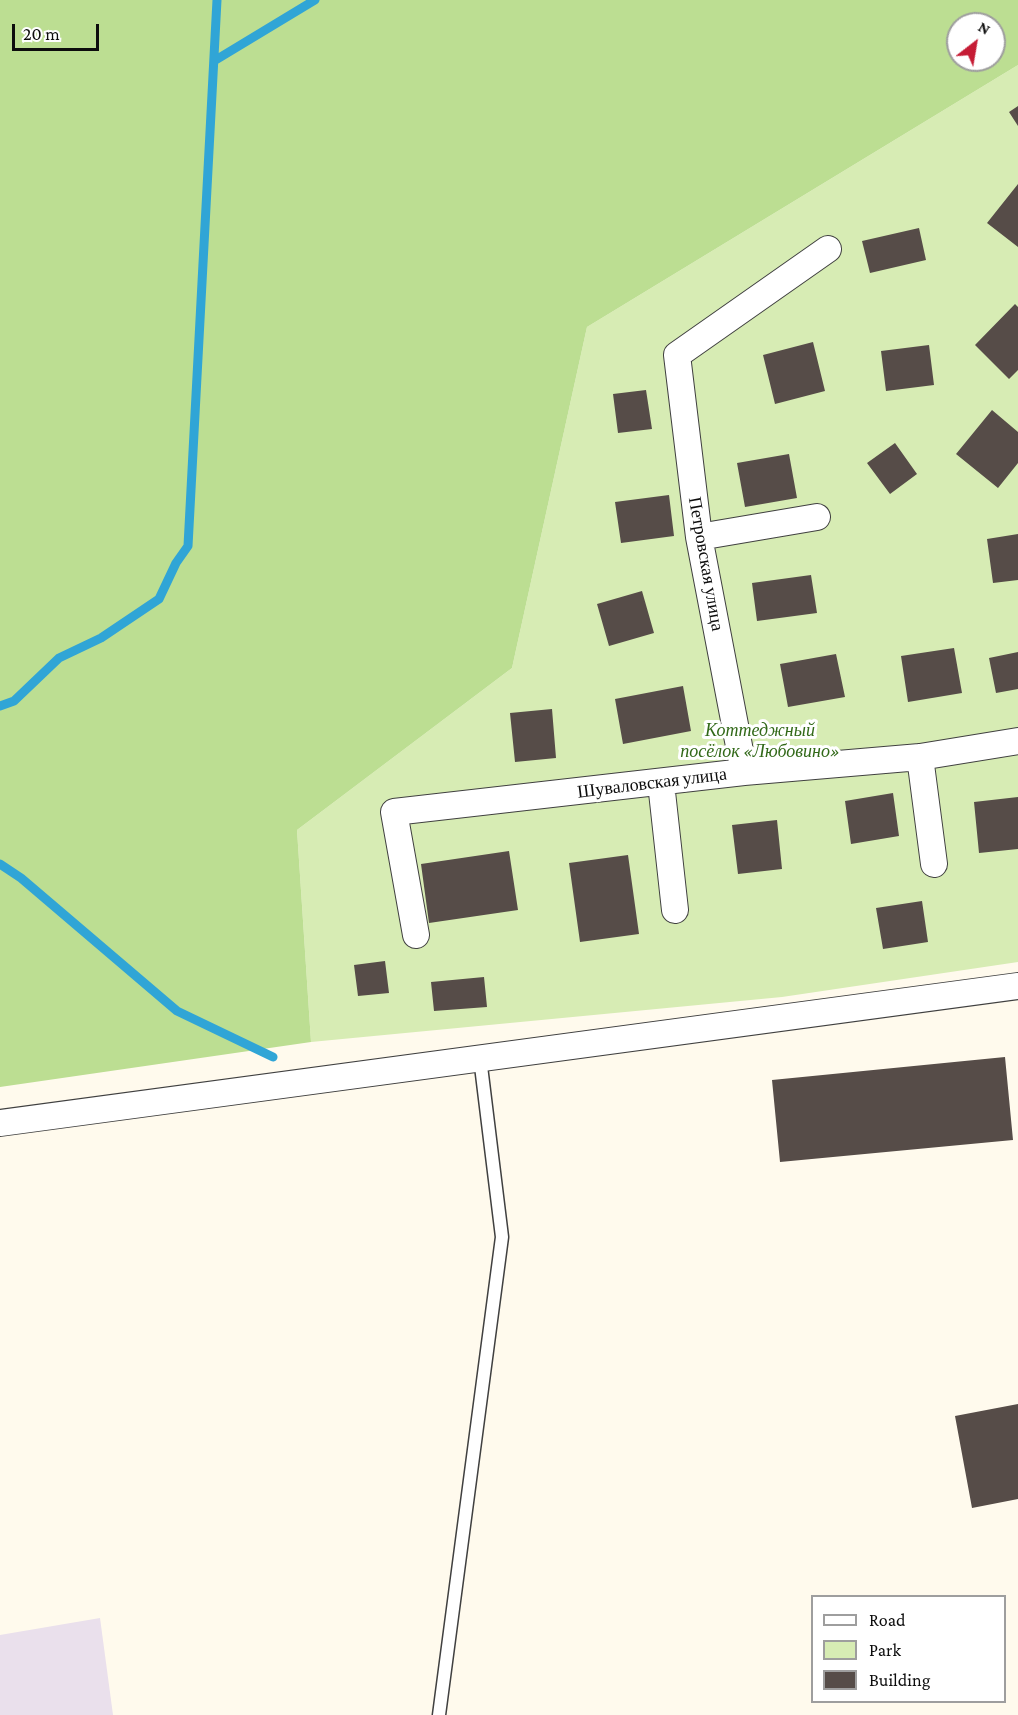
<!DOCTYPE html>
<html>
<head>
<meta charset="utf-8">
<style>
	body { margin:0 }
	#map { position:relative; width:1018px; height:1715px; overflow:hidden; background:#fffaed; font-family:"Crimson Pro",serif }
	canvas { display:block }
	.legend { position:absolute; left:811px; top:1595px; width:195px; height:108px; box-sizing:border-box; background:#fff; border:2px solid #9e9e9e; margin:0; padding:8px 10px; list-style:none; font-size:18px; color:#0d0d0d }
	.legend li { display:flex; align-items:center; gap:12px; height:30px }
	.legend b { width:30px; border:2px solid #9e9e9e }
	.north { position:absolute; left:946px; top:12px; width:60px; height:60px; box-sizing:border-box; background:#fff; border:2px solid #9e9e9e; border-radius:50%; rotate:31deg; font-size:16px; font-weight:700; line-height:24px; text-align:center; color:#0d0d0d }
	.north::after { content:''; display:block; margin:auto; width:21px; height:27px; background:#c61c35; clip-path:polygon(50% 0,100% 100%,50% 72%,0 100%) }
	.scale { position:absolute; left:12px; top:24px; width:87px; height:27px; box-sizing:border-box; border:3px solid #0d0d0d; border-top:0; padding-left:8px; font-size:18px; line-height:21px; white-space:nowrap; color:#0d0d0d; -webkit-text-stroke:4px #fff; paint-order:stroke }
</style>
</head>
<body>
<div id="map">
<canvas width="1018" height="1715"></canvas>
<ul class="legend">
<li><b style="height:8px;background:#fff"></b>Road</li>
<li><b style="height:16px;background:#d7ecb4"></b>Park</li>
<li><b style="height:16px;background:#564c48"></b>Building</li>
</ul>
<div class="north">N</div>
<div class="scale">20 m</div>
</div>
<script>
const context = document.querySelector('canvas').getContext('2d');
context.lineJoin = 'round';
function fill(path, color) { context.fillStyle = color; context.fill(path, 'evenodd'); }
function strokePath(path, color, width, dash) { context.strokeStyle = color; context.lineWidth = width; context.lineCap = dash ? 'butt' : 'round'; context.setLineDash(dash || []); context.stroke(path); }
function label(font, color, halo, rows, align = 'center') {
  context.font = font + ' "Crimson Pro",serif'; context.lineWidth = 6; context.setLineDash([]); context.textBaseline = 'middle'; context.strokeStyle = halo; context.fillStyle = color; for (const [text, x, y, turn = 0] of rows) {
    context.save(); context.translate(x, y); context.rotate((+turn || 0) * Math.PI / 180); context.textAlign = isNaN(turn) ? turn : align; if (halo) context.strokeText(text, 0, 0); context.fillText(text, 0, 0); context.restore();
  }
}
fill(new Path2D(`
	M100 1618 113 1715H0V1635Z`), '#eae0ec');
fill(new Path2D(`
	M1018 65V962L782 997 311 1042 297 830 512 668 587 327Z`), '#d7ecb4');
fill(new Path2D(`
	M0 0H1018V65L587 327 512 668 297 830 311 1042 0 1087ZM958 24H994V60H958Z`), '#bcde92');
strokePath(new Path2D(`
	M214 61 315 0
	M0 706 14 701 59 658 101 638 159 599 176 563 188 546 217 0
	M0 864 21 878 177 1011 273 1057`), '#30a5d6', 9);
fill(new Path2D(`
	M1018 106V126L1009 112Z
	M1018 184V247L987 223Z
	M919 228 926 260 870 273 862 241Z
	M1015 304 1018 307V370L1009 379 975 345Z
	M813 342 825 391 775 404 763 355Z
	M929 345 934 385 886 391 881 351Z
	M646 390 652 429 618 433 613 394Z
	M992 410 1018 432V463L998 488 956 454Z
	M895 443 917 474 890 494 867 463Z
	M789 454 797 498 745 507 737 463Z
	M669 495 674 536 621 543 615 502Z
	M1018 534V580L993 583 987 539Z
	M811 575 817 613 757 621 752 583Z
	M642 591 654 633 609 646 597 604Z
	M954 648 962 693 908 702 901 656Z
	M1018 652V689L996 693 989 658Z
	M836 654 845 697 788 707 780 664Z
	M683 686 691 731 623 744 615 699Z
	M552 709 556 758 515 762 510 713Z
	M893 793 899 836 851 844 845 801Z
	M1018 797V849L979 853 974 802Z
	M777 820 782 869 738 874 732 825Z
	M509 851 518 910 429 923 421 864Z
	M628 855 639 934 580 942 569 863Z
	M922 901 928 942 883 949 876 908Z
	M385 961 389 993 358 996 354 965Z
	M484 977 487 1007 434 1011 431 982Z
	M1005 1057 1013 1140 780 1162 772 1080Z
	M1018 1404V1499L972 1508 955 1416Z`), '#564c48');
const lane = new Path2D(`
	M439 1715 502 1237 480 1058`);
const street = new Path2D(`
	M699 537 817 517
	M920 757 934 864
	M744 772 699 537 677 355 828 249
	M661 783 675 910
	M416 935 394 812 744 772 920 757 1018 741
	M0 1123 1018 986`);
strokePath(lane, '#404040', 15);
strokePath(street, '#404040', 28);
strokePath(lane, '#fff', 12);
strokePath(street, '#fff', 26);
label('18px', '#0d0d0d', '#fff', [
	["Петровская улица",706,564,80],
	["Шуваловская улица",652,783,-7]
]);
label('italic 18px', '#326919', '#fff', [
	["Коттеджный",760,730],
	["посёлок «Любовино»",760,751]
]);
</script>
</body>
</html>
